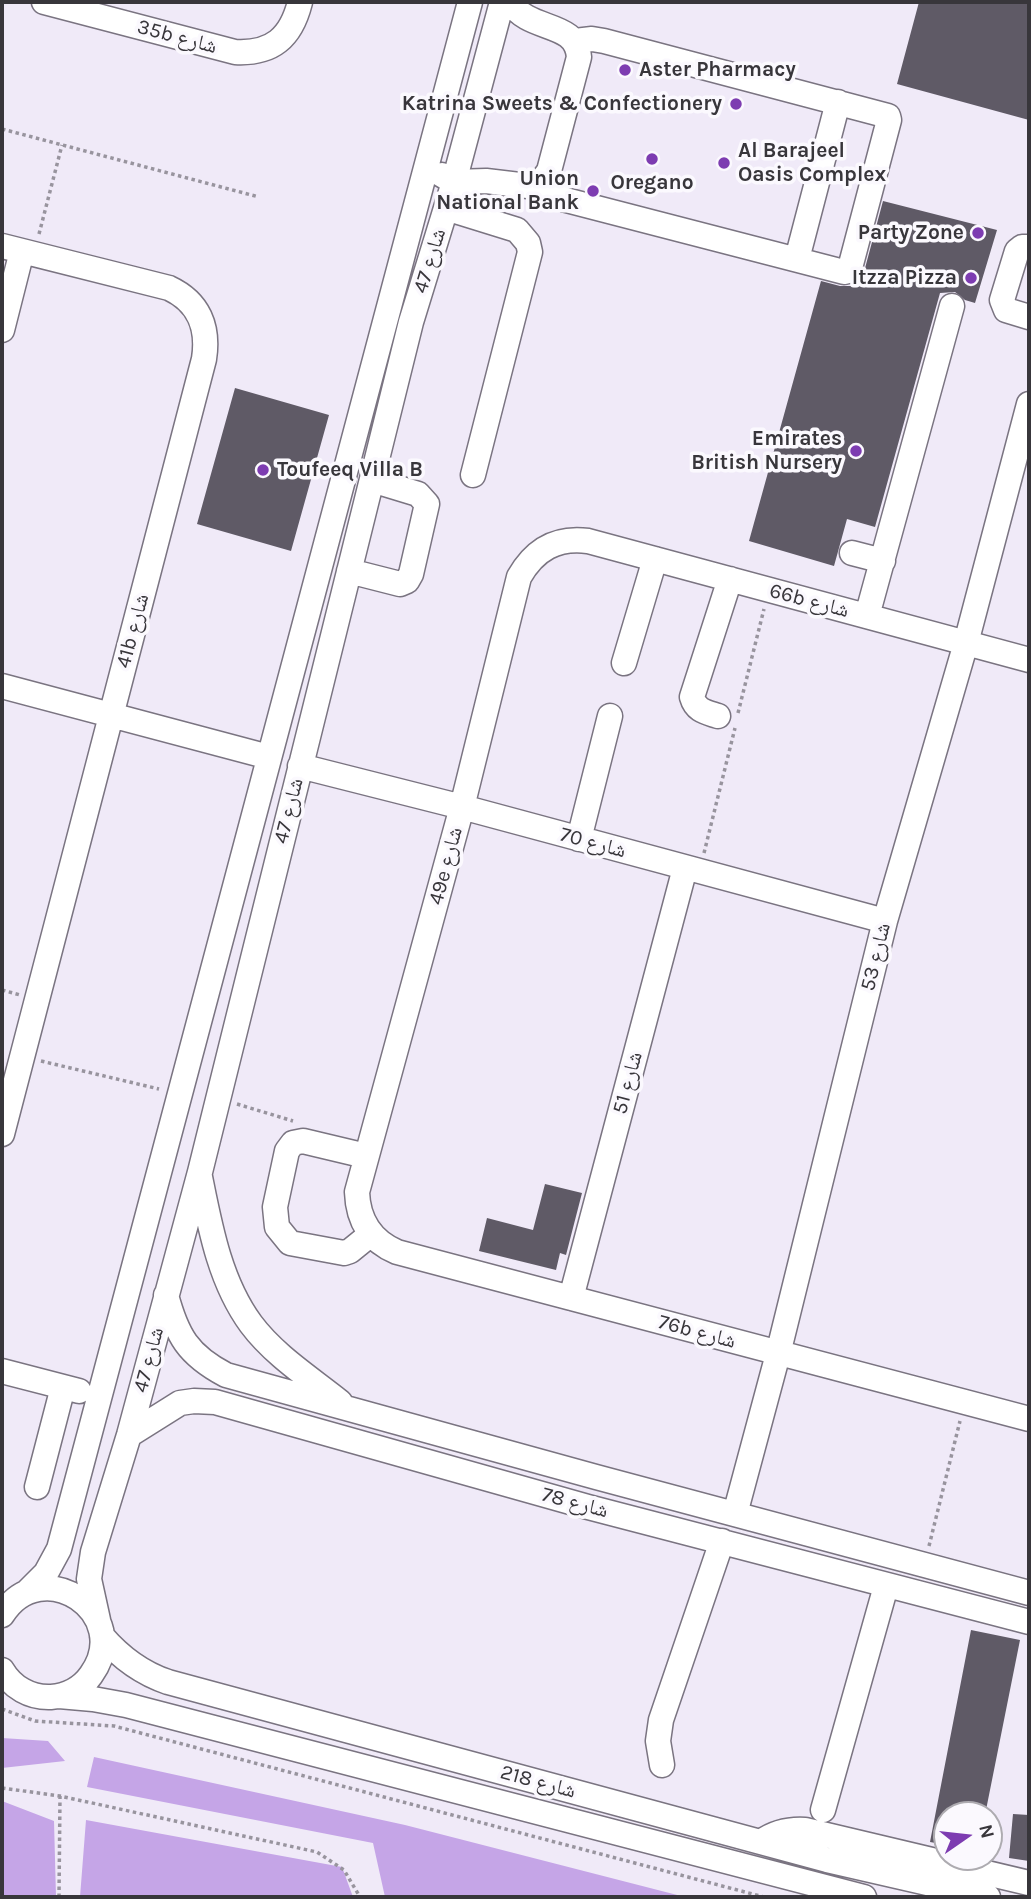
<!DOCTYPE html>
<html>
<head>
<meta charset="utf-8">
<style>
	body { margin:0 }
	#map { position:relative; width:1031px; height:1899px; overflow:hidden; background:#f0eaf8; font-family:Karla,sans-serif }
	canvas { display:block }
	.frame { position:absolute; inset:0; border:4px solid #38363b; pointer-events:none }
	.north { position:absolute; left:933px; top:1801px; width:70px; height:70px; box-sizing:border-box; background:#fbf9fe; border:2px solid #adabb0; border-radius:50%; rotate:76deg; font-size:19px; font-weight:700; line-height:28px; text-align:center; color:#38363b }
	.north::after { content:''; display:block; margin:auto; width:24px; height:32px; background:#7d3cb1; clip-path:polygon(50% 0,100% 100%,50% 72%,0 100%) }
</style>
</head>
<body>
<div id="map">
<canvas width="1031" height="1899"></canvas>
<div class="frame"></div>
<div class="north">N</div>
</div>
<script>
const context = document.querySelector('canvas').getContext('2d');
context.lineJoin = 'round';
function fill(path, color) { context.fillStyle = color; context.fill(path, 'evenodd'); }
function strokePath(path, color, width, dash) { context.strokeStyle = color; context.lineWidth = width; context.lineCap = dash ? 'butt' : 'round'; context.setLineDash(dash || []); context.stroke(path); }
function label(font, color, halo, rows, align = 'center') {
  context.font = font + ' Karla,"Noto Naskh Arabic",sans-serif'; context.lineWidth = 7; context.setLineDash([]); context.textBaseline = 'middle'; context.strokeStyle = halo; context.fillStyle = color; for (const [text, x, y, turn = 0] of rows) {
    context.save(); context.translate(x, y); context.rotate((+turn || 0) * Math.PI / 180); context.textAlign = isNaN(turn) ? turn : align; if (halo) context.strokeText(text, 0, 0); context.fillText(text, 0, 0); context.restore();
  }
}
fill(new Path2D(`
	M2 1738 48 1741 65 1761 2 1768Z
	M94 1757 405 1825 685 1897H385L373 1843 87 1787Z
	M2 1801 54 1821 56 1897H2Z
	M86 1820 342 1867 353 1897H80Z`), '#c5a5e7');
fill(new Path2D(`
	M919 2H1029V120L897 84Z
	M883 201 997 230 975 303 965 300 955 292 940 293 875 527 847 519 834 566 749 541 821 281 840 286H857L864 272Z
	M235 388 329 415 291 551 197 524Z
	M545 1184 582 1193 566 1255 560 1253 556 1270 479 1251 487 1218 533 1230Z
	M971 1630 1020 1640 985 1815H947V1845L930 1842Z
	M1013 1814 1029 1815V1861L1009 1858Z`), '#5f5a66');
const minor = new Path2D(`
	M44 2 235 52C272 54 291 38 300 2
	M442 175 454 182 486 181 528 186 541 182 549 171 579 57C576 20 530 33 510 2
	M534 185 566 200 844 272 848 271 850 268 889 120 888 116 604 41 592 39 575 41
	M446 208 517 230 528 243 530 252 473 475
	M2 246 169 288C199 302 209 327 204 359L2 1134
	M1029 247H1022L1017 251 1002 300 1006 310 1029 317
	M797 259 838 102
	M2 330 22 251
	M852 553 883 561
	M349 571 400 584 407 581 411 574 427 504 418 494 372 480
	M867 616 952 306
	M1029 660 588 541C557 537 535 549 519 577L462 807 357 1192C358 1221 371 1241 397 1252L1029 1419
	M624 663 655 559
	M2 686 269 757
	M718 716C706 712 696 711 692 697L730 579
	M300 766 462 807 885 921
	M579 839 610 716
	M366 1156 303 1141 293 1143 287 1151 275 1207 277 1227 290 1243 344 1253 350 1251 371 1234
	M200 1177C210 1227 220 1282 251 1324 274 1355 310 1378 340 1402
	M166 1295C177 1336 188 1355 226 1375L596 1477 1029 1593
	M571 1298 685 868
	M2 1371 79 1391
	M129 1435 180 1403 194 1401 215 1402 588 1507 1029 1622
	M37 1487 63 1387
	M735 1514 778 1354 885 921 966 643 1029 404
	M27 1592 46 1573 59 1549 470 2
	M2 1615C42 1551 135 1614 91 1675 82 1688 67 1696 51 1697 30 1698 12 1687 2 1670
	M98 1620 89 1579 93 1552 129 1435 200 1172 411 322 454 182 502 2
	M102 1636C121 1658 141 1673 168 1682L827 1860 988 1897
	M59 1696 93 1699 126 1705 864 1897
	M662 1765 658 1741 661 1720 722 1541
	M823 1810 886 1586
	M761 1842C775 1832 788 1829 805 1830L1029 1883`);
strokePath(minor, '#7a7481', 27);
strokePath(new Path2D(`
	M2 129 259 197
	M39 234 62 145
	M738 713 764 609
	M704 853 735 728
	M2 990 20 995
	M41 1061 159 1089
	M237 1104 293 1121
	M929 1546 960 1421
	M2 1709 35 1721 114 1726 764 1897
	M2 1788 60 1796 317 1852 344 1870 360 1897
	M59 1897 60 1796`), '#98949e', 3.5, [3.5, 3.5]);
strokePath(minor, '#fff', 24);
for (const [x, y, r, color] of [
	[625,70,7,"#7d3cb1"],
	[736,104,7,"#7d3cb1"],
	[652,159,7,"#7d3cb1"],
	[724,163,7,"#7d3cb1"],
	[593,191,7,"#7d3cb1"],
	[978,233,7,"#7d3cb1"],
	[971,278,7,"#7d3cb1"],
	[856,451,7,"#7d3cb1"],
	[263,470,7,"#7d3cb1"]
]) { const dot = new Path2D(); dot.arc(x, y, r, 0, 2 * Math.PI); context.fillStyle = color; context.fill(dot); strokePath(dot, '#fbf9fe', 2.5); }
label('21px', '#38363b', '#fbf9fe', [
	["35b شارع",177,37,15],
	["شارع 47",430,261,-73],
	["66b شارع",809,601,15],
	["41b شارع",133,631,-75],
	["شارع 47",289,811,-76],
	["شارع 70",593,843,15],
	["49e شارع",446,866,-75],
	["شارع 53",876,957,-76],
	["شارع 51",628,1083,-75],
	["76b شارع",697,1332,15],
	["شارع 47",149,1360,-75],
	["شارع 78",575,1503,15],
	["شارع 218",538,1782,15]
]);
label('bold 21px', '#38363b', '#fbf9fe', [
	["Aster Pharmacy",639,70,"left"],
	["Katrina Sweets & Confectionery",722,104],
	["Al Barajeel",738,151,"left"],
	["Oasis Complex",738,175,"left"],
	["Union",579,179],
	["National Bank",579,203],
	["Oregano",652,183,"center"],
	["Party Zone",964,233],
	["Itzza Pizza",957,278],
	["Emirates",842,439],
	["British Nursery",842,463],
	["Toufeeq Villa B",277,470,"left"]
], 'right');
</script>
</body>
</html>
